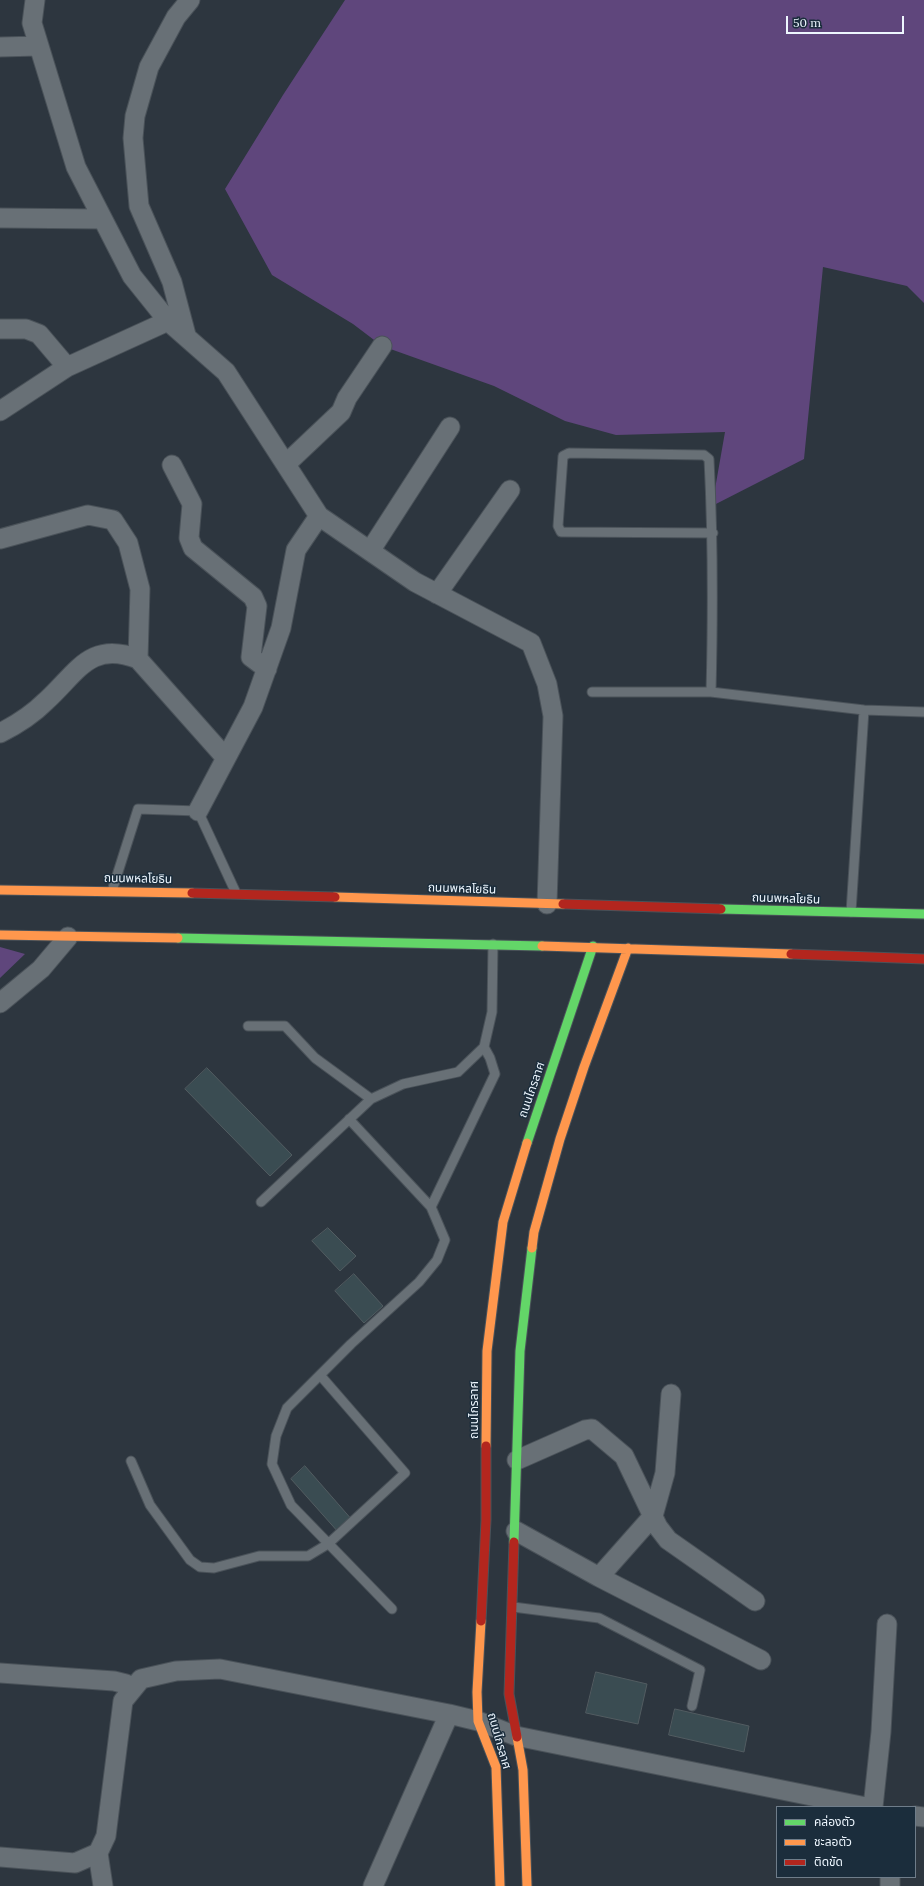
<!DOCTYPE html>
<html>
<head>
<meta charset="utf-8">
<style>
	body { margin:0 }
	#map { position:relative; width:924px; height:1886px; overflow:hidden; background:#2d363f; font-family:Lora,"Noto Sans Thai",serif }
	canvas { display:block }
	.legend { position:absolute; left:776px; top:1806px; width:140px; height:72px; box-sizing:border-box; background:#1b2d3c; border:1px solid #6f7d8a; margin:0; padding:5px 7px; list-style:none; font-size:12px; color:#edf6fe }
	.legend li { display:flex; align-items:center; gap:8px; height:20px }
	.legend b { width:20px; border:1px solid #6f7d8a }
	.scale { position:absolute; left:786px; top:16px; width:118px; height:18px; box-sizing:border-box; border:2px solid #edf6fe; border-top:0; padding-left:5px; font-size:12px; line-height:14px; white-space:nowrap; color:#edf6fe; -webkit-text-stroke:3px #1b2d3c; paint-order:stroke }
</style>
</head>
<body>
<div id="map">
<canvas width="924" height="1886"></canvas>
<ul class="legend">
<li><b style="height:5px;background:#63d668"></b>คล่องตัว</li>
<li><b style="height:5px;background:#ff974d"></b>ชะลอตัว</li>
<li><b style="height:5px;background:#b3261e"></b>ติดขัด</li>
</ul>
<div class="scale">50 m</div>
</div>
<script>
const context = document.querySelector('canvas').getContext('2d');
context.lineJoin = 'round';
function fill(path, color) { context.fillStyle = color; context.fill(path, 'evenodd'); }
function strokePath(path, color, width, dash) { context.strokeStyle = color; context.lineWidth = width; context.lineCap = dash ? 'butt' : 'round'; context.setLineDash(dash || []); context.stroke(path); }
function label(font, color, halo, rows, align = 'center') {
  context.font = font + ' Lora,"Noto Sans Thai",serif'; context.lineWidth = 3; context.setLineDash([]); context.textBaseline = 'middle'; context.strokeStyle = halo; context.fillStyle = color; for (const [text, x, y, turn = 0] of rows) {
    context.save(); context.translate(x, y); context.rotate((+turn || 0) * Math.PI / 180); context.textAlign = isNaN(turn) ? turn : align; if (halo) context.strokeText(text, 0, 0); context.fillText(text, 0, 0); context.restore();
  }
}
fill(new Path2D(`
	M345 0H924V303L907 286 823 267 804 459 712 506 725 432 616 435 565 421 494 386 382 346 353 324 272 275 225 189 283 95Z
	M0 947 25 954 0 978Z`), '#5f467c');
const building = new Path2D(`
	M207 1068 292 1155 270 1176 185 1089Z
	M328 1228 356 1256 340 1271 312 1241Z
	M354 1274 383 1306 364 1323 335 1291Z
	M305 1466 353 1521 339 1533 291 1479Z
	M596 1672 647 1684 638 1724 586 1713Z
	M675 1709 749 1726 744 1752 669 1735Z`);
fill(building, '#3a4c52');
strokePath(building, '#525c61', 1);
const lane = new Path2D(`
	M592 692H711L864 710 924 712
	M711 692C713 614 713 537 709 459L704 455 569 453 563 456 558 526 561 532 713 533
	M112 891 138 809 198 811 236 893
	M851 912 864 710
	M248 1026H285L315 1058 371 1099
	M349 1119 431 1207
	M261 1202 371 1099 403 1084 458 1072 484 1047 492 1012 493 944
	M131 1461 150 1505 190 1560 200 1567 214 1568 259 1556H308L328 1544 405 1473 320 1375
	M513 1607 599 1618 700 1670 692 1706
	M392 1609 291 1505 272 1464 276 1436 287 1408 351 1344 419 1282 437 1260 445 1240 431 1207 495 1074 490 1058 484 1047`);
const street = new Path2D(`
	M35 0 32 23 76 167 132 276 168 321 226 372 319 516 415 582 531 643 547 684 553 716 547 904
	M0 47 38 46
	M0 218 102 219
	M0 329H26L39 334 67 367
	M186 335 172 282 139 206 133 138 135 116 149 67 176 17 190 0
	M0 411 67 367 168 321
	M286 464 341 412 347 398 382 346
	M172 465 192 504 189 538 193 548 253 597 257 606 251 657 267 669
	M0 539 88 515 113 520 128 543 140 589 138 659
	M370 551 450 427
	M437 594 510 490
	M0 733C16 725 33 714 46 701 77 673 90 640 138 659L225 757
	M198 811 253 707 281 628 296 550 319 516
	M0 1003 41 969 68 937
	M517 1460 585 1430 592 1429 624 1456 658 1527 668 1540 755 1601
	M516 1531 599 1577 761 1660
	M599 1577 653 1516 665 1473 671 1394
	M0 1673 114 1681 126 1684 133 1688
	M873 1807 881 1732 887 1624
	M915 1816 924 1817
	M0 1857 75 1863 98 1853
	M103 1886 98 1853 106 1836 123 1701 141 1679 176 1671 220 1669 449 1714 478 1721 516 1736 866 1807
	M373 1886 449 1714
	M890 1886V1877`);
const fast = new Path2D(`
	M721 909 924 914
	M178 938 542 946
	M527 1143 593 946
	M514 1542 520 1351 532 1248`);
const slow = new Path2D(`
	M0 890 192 893
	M335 897 563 904
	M0 935 178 938
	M542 946 791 954
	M532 1248 534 1232 560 1139 584 1067 628 948
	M486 1446 487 1351 503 1222 527 1143
	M481 1621 477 1692 478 1721 496 1767 500 1886
	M517 1737 523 1770 527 1886`);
const jam = new Path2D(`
	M192 893 335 897
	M563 904 721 909
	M791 954 924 959
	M514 1542 509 1694 517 1737
	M481 1621 486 1520V1446`);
strokePath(lane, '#4a5259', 11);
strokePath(street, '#4a5259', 21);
strokePath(fast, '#4a5259', 11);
strokePath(slow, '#4a5259', 11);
strokePath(jam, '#4a5259', 11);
strokePath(lane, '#687076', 9);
strokePath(street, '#687076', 19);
strokePath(fast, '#63d668', 9);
strokePath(slow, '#ff974d', 9);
strokePath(jam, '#b3261e', 9);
label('12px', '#edf6fe', '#1b2d3c', [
	["ถนนพหลโยธิน",138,879,1],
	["ถนนพหลโยธิน",462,889,2],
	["ถนนพหลโยธิน",786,899,2],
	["ถนนไกรลาศ",532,1090,-71],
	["ถนนไกรลาศ",475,1410,-90],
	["ถนนไกรลาศ",499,1741,74]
]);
</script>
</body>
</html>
